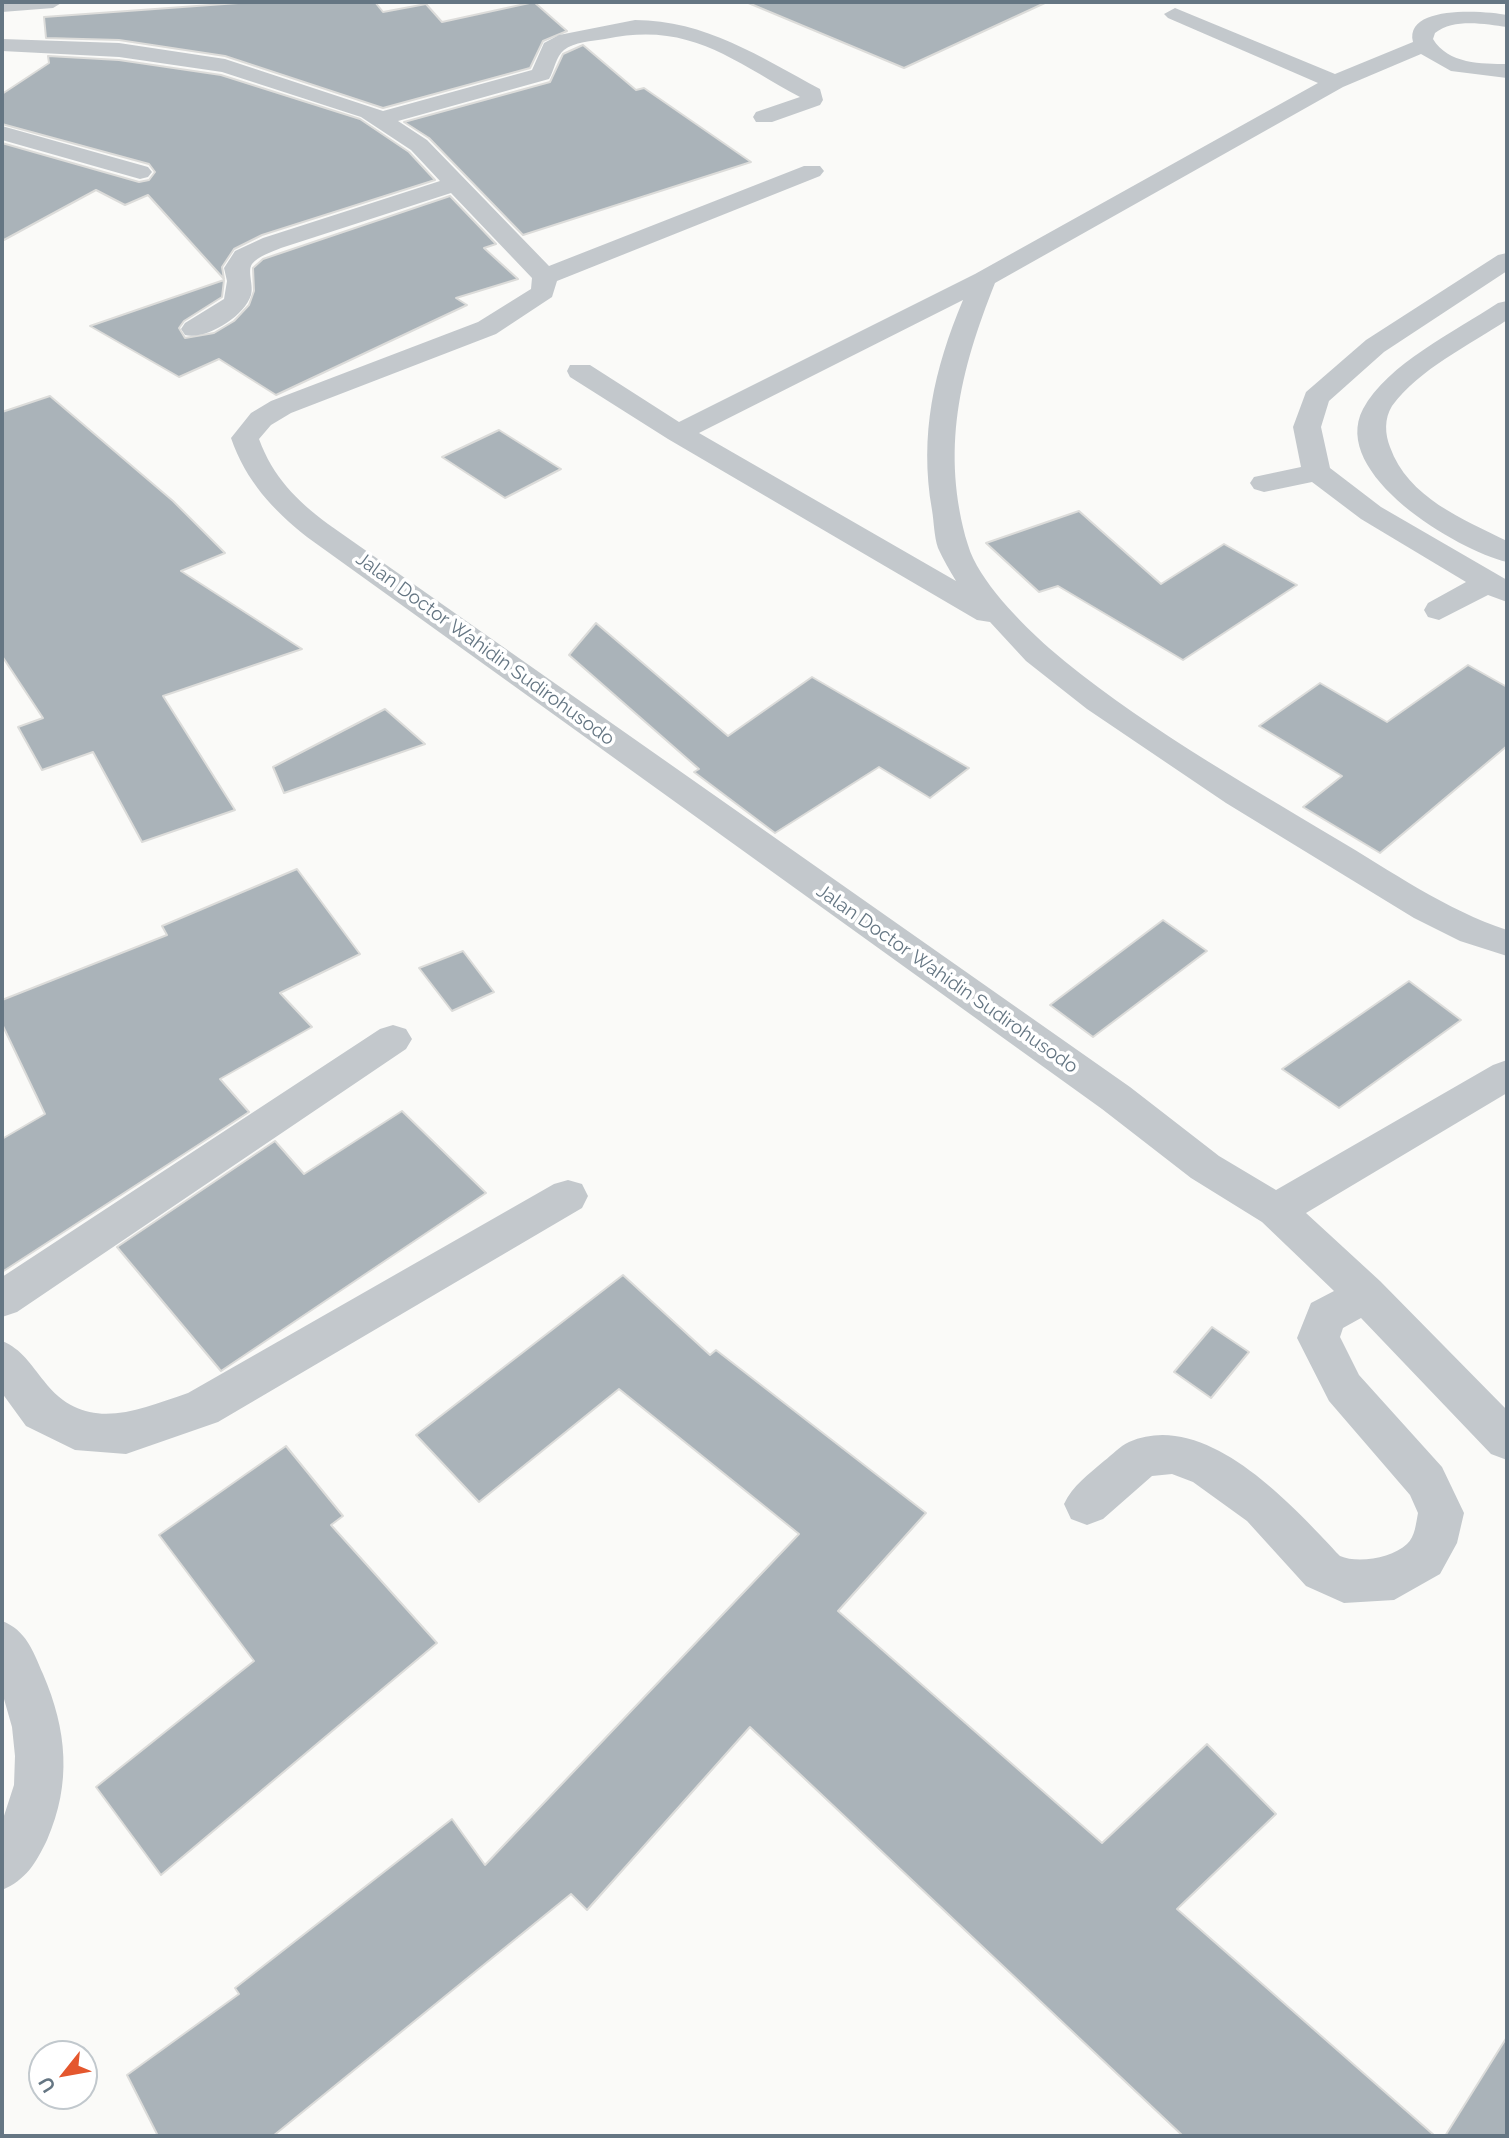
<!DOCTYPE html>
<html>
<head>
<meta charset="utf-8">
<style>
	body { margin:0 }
	#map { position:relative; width:1509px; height:2138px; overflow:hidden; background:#fafaf8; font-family:Raleway,sans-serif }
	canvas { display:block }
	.frame { position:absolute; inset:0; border:4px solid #657683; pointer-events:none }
	.north { position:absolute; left:28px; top:2040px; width:70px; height:70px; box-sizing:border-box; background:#fff; border:2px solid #c1c8cd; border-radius:50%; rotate:239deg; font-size:19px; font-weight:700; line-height:28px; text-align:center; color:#657683 }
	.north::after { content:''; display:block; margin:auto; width:24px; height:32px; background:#e4572e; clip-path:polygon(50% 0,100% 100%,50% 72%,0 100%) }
</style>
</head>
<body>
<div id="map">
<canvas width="1509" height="2138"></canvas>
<div class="frame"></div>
<div class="north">U</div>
</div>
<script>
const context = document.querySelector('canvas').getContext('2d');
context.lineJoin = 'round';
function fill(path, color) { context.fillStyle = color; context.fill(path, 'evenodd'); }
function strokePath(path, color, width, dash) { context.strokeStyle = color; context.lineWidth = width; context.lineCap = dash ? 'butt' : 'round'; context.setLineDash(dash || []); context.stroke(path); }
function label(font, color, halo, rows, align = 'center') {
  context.font = font + ' Raleway,sans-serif'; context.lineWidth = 7; context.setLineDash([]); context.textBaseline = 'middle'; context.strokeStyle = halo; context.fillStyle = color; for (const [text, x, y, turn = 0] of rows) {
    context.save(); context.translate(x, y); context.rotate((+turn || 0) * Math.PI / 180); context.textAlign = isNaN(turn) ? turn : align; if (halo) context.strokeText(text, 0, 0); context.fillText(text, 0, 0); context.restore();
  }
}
const building = new Path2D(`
	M252 2H375L383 12 426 4 442 22 534 2 567 31 543 41 530 68 383 108 225 56 119 40 46 38 44 17Z
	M746 2H1047L904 68Z
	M583 45 636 90 644 88 751 162 523 235 429 138 404 122 550 82 563 54Z
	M48 56 119 60 221 75 360 119 409 152 435 180 262 235 234 249 222 267 224 279 148 195 125 205 96 190 2 241V143L139 182 149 180 155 172 149 164 2 124V94L49 63Z
	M450 196 496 244 484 248 518 279 456 298 467 305 276 395 219 359 179 377 90 326 224 280 222 297 184 321 179 328 185 338 214 333 234 321 249 305 254 291 253 268 263 259Z
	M50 396 173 501 225 553 181 571 302 649 163 696 235 810 142 842 93 752 42 770 18 727 43 718 2 656V412Z
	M499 430 561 469 505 498 442 457Z
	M1079 511 1161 584 1224 544 1297 585 1183 660 1058 586 1039 592 986 543Z
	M596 623 728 736 812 677 969 768 930 798 879 767 775 833 694 772 699 769 569 655Z
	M1468 665 1507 687V746L1380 853 1303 807 1342 776 1259 726 1320 683 1387 722Z
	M385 709 425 744 284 793 273 767Z
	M297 869 360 954 280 993 312 1027 220 1079 249 1112 2 1272V1139L45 1114 2 1024V1000L167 935 162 926Z
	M1163 920 1207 951 1093 1037 1050 1005Z
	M463 951 494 992 452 1011 419 968Z
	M1409 981 1461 1020 1339 1108 1282 1069Z
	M402 1111 486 1193 221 1371 117 1247 275 1141 304 1174Z
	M623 1275 710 1355 716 1350 926 1513 838 1611 1102 1843 1207 1744 1276 1814 1177 1909 1435 2136H1183L750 1727 587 1910 571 1894 273 2136H158L127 2075 239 1994 235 1988 452 1819 485 1865 799 1534 619 1389 479 1502 416 1435Z
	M1212 1327 1249 1352 1211 1398 1174 1372Z
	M286 1446 343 1516 331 1525 437 1643 161 1875 96 1787 254 1661 159 1535Z
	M1507 2037V2136H1445Z`);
fill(building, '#aab3b9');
strokePath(building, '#dcdcda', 2);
fill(new Path2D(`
	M2 2H63L53 8 2 12Z
	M1175 8 1335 74 1413 42C1404 4 1487 11 1507 15V27C1485 24 1454 18 1435 33L1433 39C1448 64 1482 64 1507 64V78L1451 71 1421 54 1343 87 995 283C960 371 940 451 968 545 978 580 1022 624 1049 648 1131 719 1242 782 1335 838 1391 871 1446 910 1507 930V956L1460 941 1414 918 1226 803 1087 709 1026 661 990 622 977 620 668 439 570 377 567 371 570 365H590L679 422 975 274 1318 83 1168 18 1164 14ZM963 300C934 369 919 435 932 510 934 522 934 536 938 548 943 559 950 571 956 581L699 433Z
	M635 20C705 20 760 57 820 89L823 100 820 105 772 122H756L753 117 756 112 800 97C730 59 689 21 605 39 592 41 574 42 564 50 556 56 554 71 549 79L398 121 427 140 549 266 804 166H820L824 171 820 176 557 281 552 297 496 334 291 413 271 425 259 439C273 477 296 500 328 524L1130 1087 1219 1156 1276 1190 1493 1065 1507 1060V1093L1306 1213 1380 1281 1507 1410V1460L1491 1454 1361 1318 1343 1328 1340 1337 1359 1375 1442 1467 1464 1513 1457 1543 1440 1574 1394 1600 1344 1603 1306 1586 1247 1521 1193 1482 1172 1474 1152 1476 1103 1519 1087 1525 1071 1519 1064 1504C1073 1485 1088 1475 1104 1461 1112 1455 1120 1446 1129 1442 1206 1408 1293 1506 1340 1556 1358 1564 1392 1558 1407 1544 1415 1537 1416 1523 1418 1513L1410 1495 1329 1401 1297 1338 1311 1303 1334 1291 1262 1222 1191 1178 1102 1109 307 537C272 509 246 481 231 438L251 413 271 401 478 322 531 289 532 278 451 193 281 248C272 252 258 256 252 264 247 271 254 286 251 295 244 317 206 340 185 335L181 329 185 323 224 299 227 281 224 268 235 251 263 238 440 181 411 150 361 117 222 72 119 57 2 51V39L119 43 225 59 383 111 532 70 544 43 559 35Z
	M2 126 148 167 152 172 148 177 140 179 2 140Z
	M1507 253V271L1384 352 1329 401 1321 427 1330 468 1381 507 1507 580V602L1488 595 1439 620 1428 617 1424 610 1428 603 1466 582 1361 519 1312 482 1264 492 1254 489 1250 483 1254 477 1301 467 1293 427 1306 392 1366 340 1498 255Z
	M1507 301V320C1470 345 1419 369 1392 406 1384 419 1385 434 1390 447 1408 498 1463 519 1507 541V562C1457 550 1329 474 1363 409 1387 364 1456 331 1498 303Z
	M393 1025 406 1029 412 1039 406 1049 17 1312 2 1317V1277L380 1029Z
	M568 1180 582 1184 588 1196 582 1208 218 1422 126 1454 75 1450 26 1426 2 1393V1341C22 1349 31 1365 44 1381 85 1434 135 1411 188 1393L554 1184Z
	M2 1621C26 1630 33 1651 43 1674 67 1730 72 1783 47 1840 36 1863 26 1880 2 1890V1822L14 1785 15 1756 12 1727 2 1692Z`), '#c3c8cc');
label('19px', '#657683', '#fff', [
	["Jalan Doctor Wahidin Sudirohusodo",485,649,36],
	["Jalan Doctor Wahidin Sudirohusodo",947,979,35]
]);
</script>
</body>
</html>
